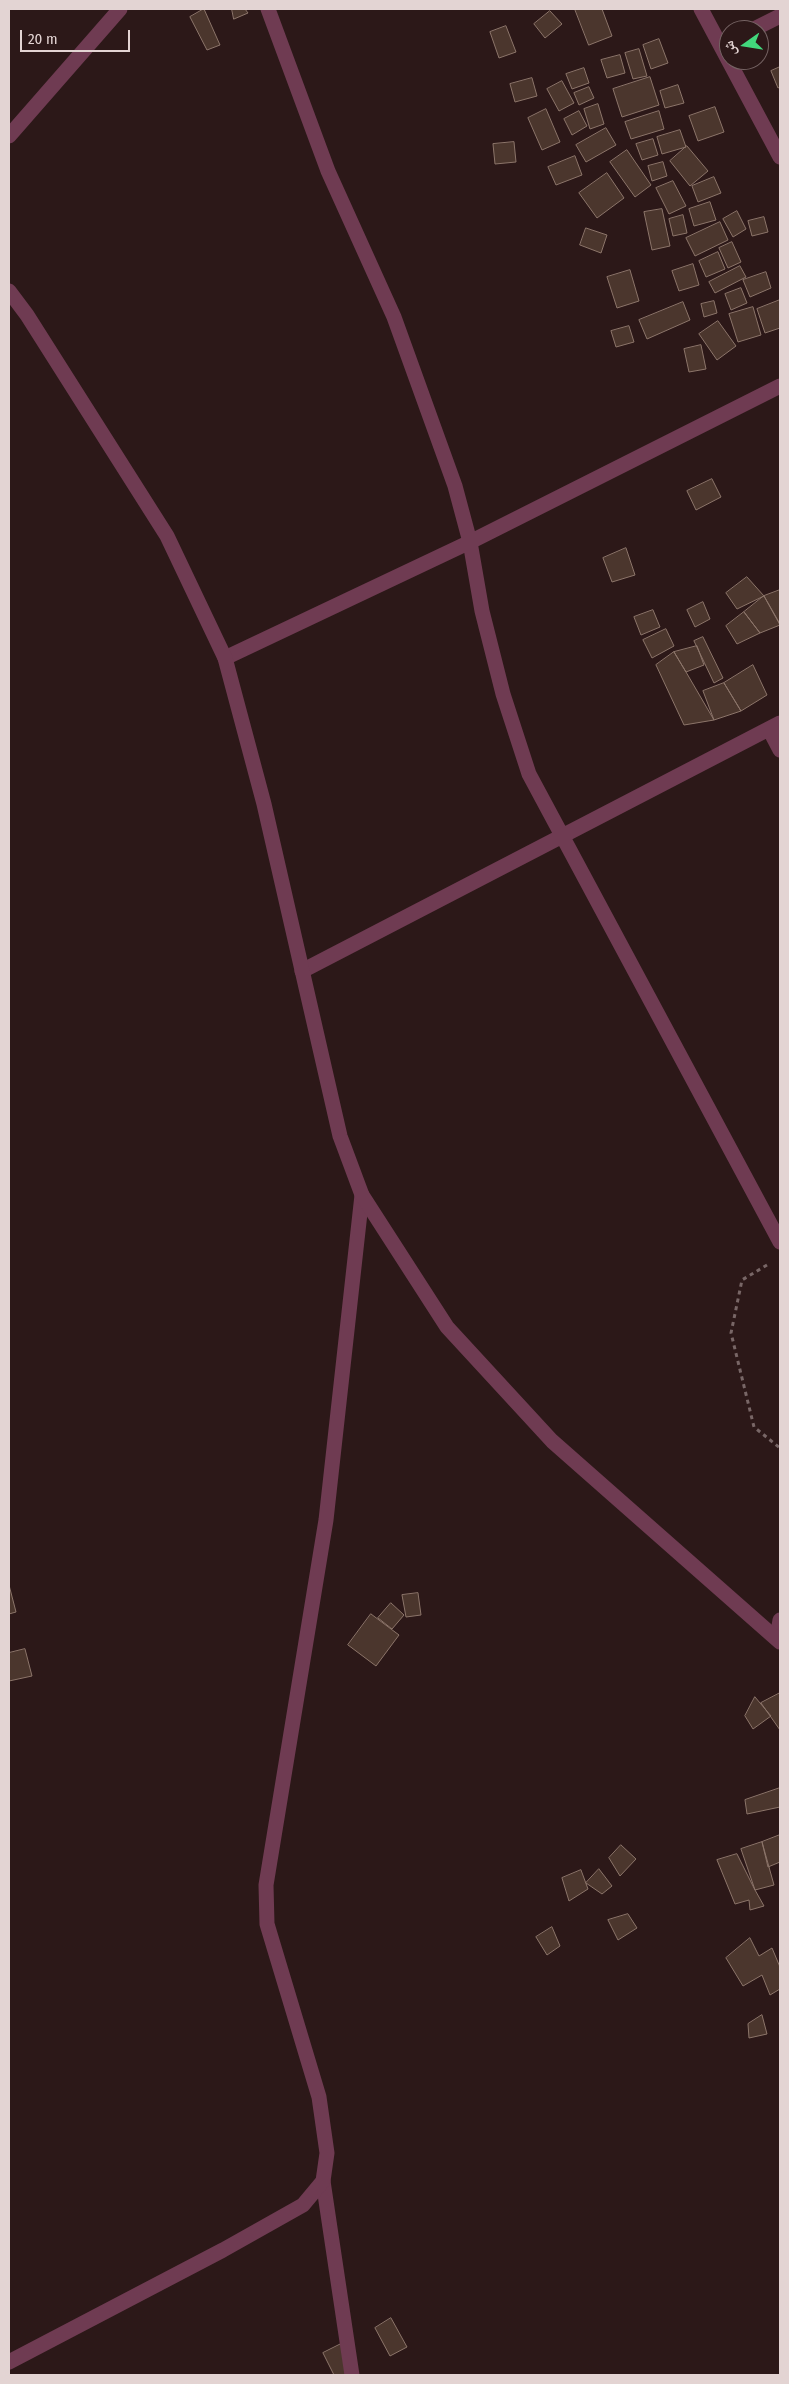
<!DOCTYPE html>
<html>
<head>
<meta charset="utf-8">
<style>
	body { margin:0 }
	#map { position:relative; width:789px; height:2384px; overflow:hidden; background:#2c1818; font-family:"Fira Sans Condensed","Noto Naskh Arabic",sans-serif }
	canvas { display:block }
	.frame { position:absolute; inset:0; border:10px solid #e3d4d3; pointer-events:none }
	.north { position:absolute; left:719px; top:20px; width:50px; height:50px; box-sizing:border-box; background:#2c1818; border:1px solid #756363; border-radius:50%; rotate:257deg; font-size:14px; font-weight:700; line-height:20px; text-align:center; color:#e3d4d3 }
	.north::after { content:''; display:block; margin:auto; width:18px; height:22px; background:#42d77c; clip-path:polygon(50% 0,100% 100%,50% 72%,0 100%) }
	.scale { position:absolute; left:20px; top:30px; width:110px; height:22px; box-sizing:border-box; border:2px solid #e3d4d3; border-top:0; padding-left:6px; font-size:15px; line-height:18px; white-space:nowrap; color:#e3d4d3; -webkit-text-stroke:4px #2c1818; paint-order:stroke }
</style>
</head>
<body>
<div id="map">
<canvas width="789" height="2384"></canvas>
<div class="frame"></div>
<div class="north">ش</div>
<div class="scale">20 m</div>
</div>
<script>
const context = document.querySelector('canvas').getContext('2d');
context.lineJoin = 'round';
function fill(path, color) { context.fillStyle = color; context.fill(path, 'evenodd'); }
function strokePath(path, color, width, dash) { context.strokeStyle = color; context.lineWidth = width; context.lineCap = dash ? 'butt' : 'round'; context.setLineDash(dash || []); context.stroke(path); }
const building = new Path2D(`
	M204 9 220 45 207 50 190 17Z
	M232 9H245L248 13 234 19Z
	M575 9H602L612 36 589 45Z
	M550 11 562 24 545 38 534 24Z
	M506 26 516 52 499 58 490 32Z
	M659 39 668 63 651 69 643 45Z
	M639 49 647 76 633 79 625 53Z
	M620 55 625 73 607 78 601 60Z
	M780 67V87L778 88 771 71Z
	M584 68 589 83 572 89 566 74Z
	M650 77 659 105 622 117 613 89Z
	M532 78 537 96 515 102 510 84Z
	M562 81 574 103 559 111 547 89Z
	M678 85 684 103 665 108 660 91Z
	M589 87 594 98 579 105 574 93Z
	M598 104 604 124 590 129 584 109Z
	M715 107 724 132 698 141 689 116Z
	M546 109 560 142 542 150 528 118Z
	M579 111 587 126 572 135 564 119Z
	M659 111 664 129 631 139 625 122Z
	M606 128 616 145 586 162 576 145Z
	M680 130 686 147 662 154 657 137Z
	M653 139 658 155 642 160 636 144Z
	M514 142 516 162 495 164 493 144Z
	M687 146 708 171 690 186 670 161Z
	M627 150 651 185 635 197 610 162Z
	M575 156 582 175 556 185 548 167Z
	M663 162 667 176 652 181 648 166Z
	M607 173 624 198 597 218 579 193Z
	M714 177 721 193 698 202 692 186Z
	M673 181 686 206 669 214 656 188Z
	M710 202 716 220 694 226 689 209Z
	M662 209 670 246 652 250 644 212Z
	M737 211 746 229 733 237 723 219Z
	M683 215 687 233 673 236 669 219Z
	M764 217 768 232 752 236 748 221Z
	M720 222 728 240 695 256 686 238Z
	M586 228 607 235 601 253 580 245Z
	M732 242 741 262 728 268 719 248Z
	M718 252 725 269 706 277 699 261Z
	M693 264 699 285 679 291 672 271Z
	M740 266 746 277 715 293 709 282Z
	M630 270 639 301 617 308 607 277Z
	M766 272 771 288 750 297 743 280Z
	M741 288 747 303 731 310 725 294Z
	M780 300V328L765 333 757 309Z
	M714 301 717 313 704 317 701 304Z
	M683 302 690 320 647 339 639 320Z
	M753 307 761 335 738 342 729 314Z
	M718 321 736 346 717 360 699 334Z
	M629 326 634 342 616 347 611 331Z
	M701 345 706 369 689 372 684 349Z
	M712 479 721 497 696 510 687 491Z
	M626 548 635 575 612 582 603 558Z
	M747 577 764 596 737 609 726 593Z
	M780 590V624L764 596Z
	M764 596 780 625 760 633 744 612Z
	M703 602 710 619 695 627 687 610Z
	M653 610 660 627 641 635 634 617Z
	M744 612 760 633 737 644 726 626Z
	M666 629 674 646 652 658 643 640Z
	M703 637 723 678 714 683 694 641Z
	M697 646 704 665 686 672 674 652Z
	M674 652 686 672 714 720 684 725 656 665Z
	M753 665 767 695 741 711 724 683Z
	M724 683 741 711 714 720 703 691Z
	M9 1585 16 1612 9 1614Z
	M418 1593 421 1615 406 1617 402 1595Z
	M391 1603 404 1615 392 1629 378 1618Z
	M371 1614 399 1635 376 1666 348 1645Z
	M25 1649 32 1676 9 1681V1653Z
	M780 1693V1730L761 1703Z
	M755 1697 771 1716 753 1729 745 1716Z
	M780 1788V1807L747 1814 745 1800Z
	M780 1835V1862L768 1867 762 1842Z
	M762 1842 774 1885 755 1890 741 1849Z
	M621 1845 636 1859 620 1876 609 1858Z
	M737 1854 755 1890 764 1906 750 1910 749 1900 735 1904 717 1860Z
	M599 1869 612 1886 602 1894 586 1883Z
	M581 1870 588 1889 569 1901 562 1878Z
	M628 1914 637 1928 618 1940 608 1920Z
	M552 1927 560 1946 547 1955 536 1937Z
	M750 1938 759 1956 772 1948 780 1967V1989L770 1995 762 1975 743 1986 726 1958Z
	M762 2015 767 2034 749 2038 748 2024Z
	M391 2318 407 2347 390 2356 375 2328Z
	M341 2344 356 2375H334L323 2353Z`);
fill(building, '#4b362d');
strokePath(building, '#8c756a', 1);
strokePath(new Path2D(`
	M767 1265 742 1280 731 1333 754 1427 780 1448`), '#786666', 3, [4, 4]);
strokePath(new Path2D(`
	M323 2181 352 2375`), '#6f3b52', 15);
strokePath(new Path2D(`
	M268 9 328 171 394 317 455 486 470 542 482 611 503 694 529 774 780 1242
	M701 9 780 157
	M752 30 780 16
	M9 136 120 9
	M225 658 470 542 780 386
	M769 729 780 750
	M302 971 780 723
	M777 1638 780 1620
	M9 2362 223 2250 303 2205 323 2181 327 2153 319 2097 267 1924 266 1885 326 1520 362 1195`), '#6f3b52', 15);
strokePath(new Path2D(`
	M9 291 27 315 167 536 225 658 264 804 340 1136 362 1195 447 1327 552 1441 780 1642`), '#6f3b52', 15);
</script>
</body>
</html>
